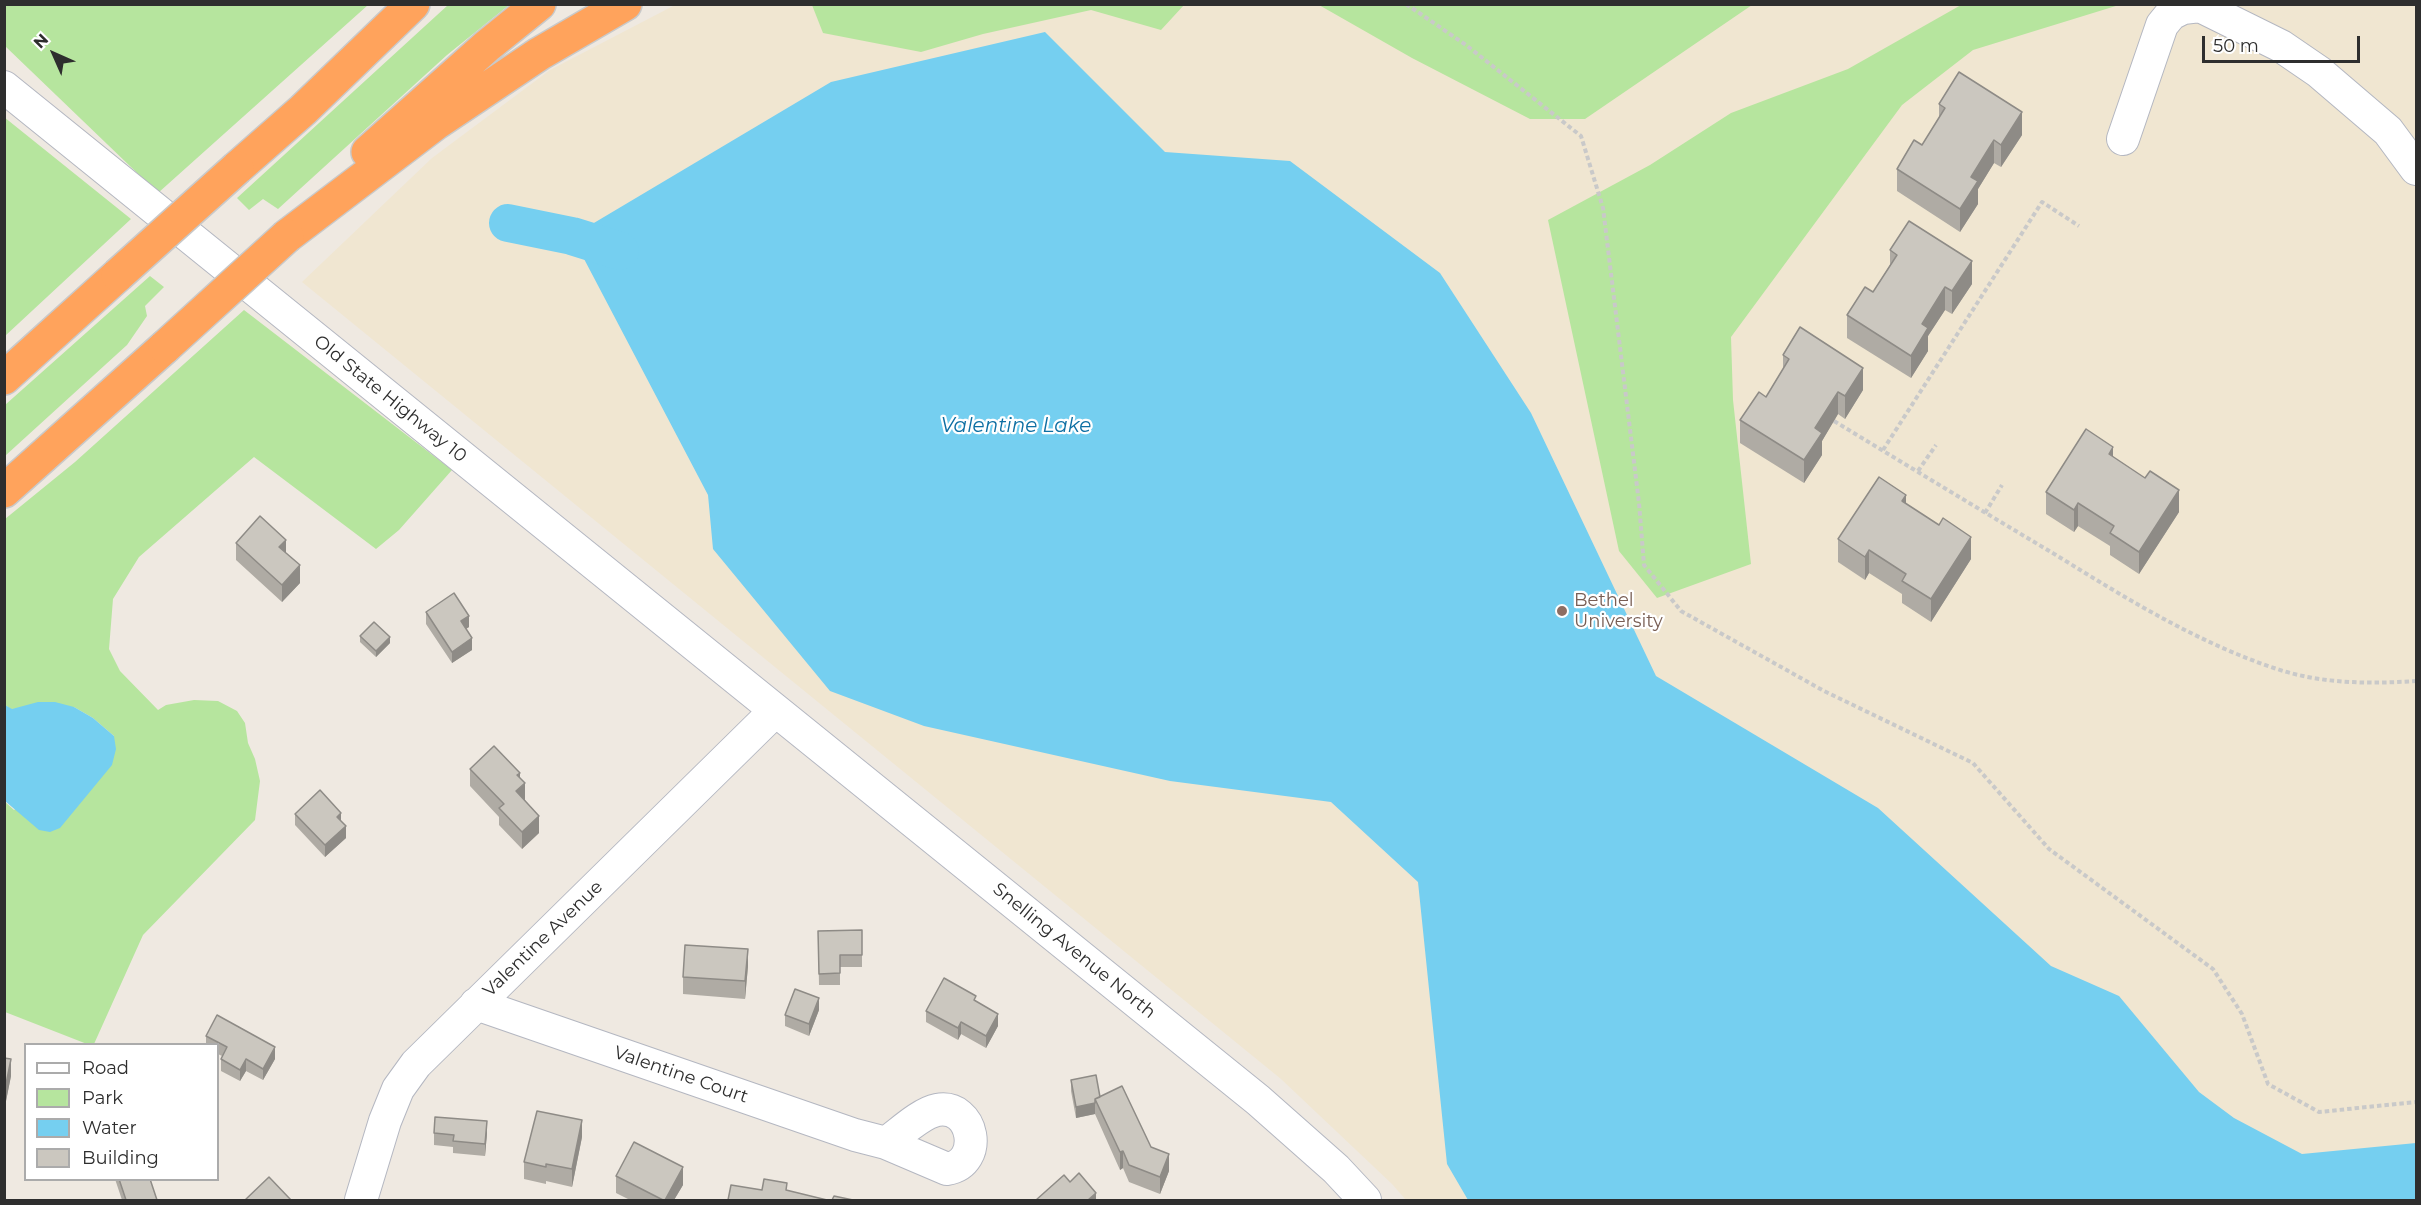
<!DOCTYPE html>
<html>
<head>
<meta charset="utf-8">
<style>
	body { margin:0 }
	#map { position:relative; width:2421px; height:1205px; overflow:hidden; background:#efe9e1; font-family:Montserrat,sans-serif }
	canvas { display:block }
	.frame { position:absolute; inset:0; border:6px solid #2e2e2e; pointer-events:none }
	.legend { position:absolute; left:24px; top:1043px; width:195px; height:138px; box-sizing:border-box; background:#fff; border:2px solid #ababab; margin:0; padding:8px 10px; list-style:none; font-size:18px; color:#2e2e2e }
	.legend li { display:flex; align-items:center; gap:12px; height:30px }
	.legend b { width:30px; border:2px solid #ababab }
	.north { position:absolute; left:24px; top:24px; width:60px; height:60px; -webkit-text-stroke:4px #fff; paint-order:stroke; rotate:315deg; font-size:16px; font-weight:700; line-height:24px; text-align:center; color:#2e2e2e }
	.north::after { content:''; display:block; margin:auto; width:21px; height:27px; background:#2e2e2e; clip-path:polygon(50% 0,100% 100%,50% 72%,0 100%) }
	.scale { position:absolute; left:2202px; top:36px; width:158px; height:27px; box-sizing:border-box; border:3px solid #2e2e2e; border-top:0; padding-left:8px; font-size:18px; line-height:21px; white-space:nowrap; color:#2e2e2e; -webkit-text-stroke:4px #fff; paint-order:stroke }
</style>
</head>
<body>
<div id="map">
<canvas width="2421" height="1205"></canvas>
<div class="frame"></div>
<ul class="legend">
<li><b style="height:8px;background:#fff"></b>Road</li>
<li><b style="height:16px;background:#b6e59e"></b>Park</li>
<li><b style="height:16px;background:#75cff0"></b>Water</li>
<li><b style="height:16px;background:#cbc7bf"></b>Building</li>
</ul>
<div class="north">N</div>
<div class="scale">50 m</div>
</div>
<script>
const context = document.querySelector('canvas').getContext('2d');
context.lineJoin = 'round';
function fill(path, color) { context.fillStyle = color; context.fill(path, 'evenodd'); }
function strokePath(path, color, width, dash) { context.strokeStyle = color; context.lineWidth = width; context.lineCap = dash ? 'butt' : 'round'; context.setLineDash(dash || []); context.stroke(path); }
function label(font, color, halo, rows, align = 'center') {
  context.font = font + ' Montserrat,sans-serif'; context.lineWidth = 4.5; context.setLineDash([]); context.textBaseline = 'middle'; context.strokeStyle = halo; context.fillStyle = color; for (const [text, x, y, turn = 0] of rows) {
    context.save(); context.translate(x, y); context.rotate((+turn || 0) * Math.PI / 180); context.textAlign = isNaN(turn) ? turn : align; if (halo) context.strokeText(text, 0, 0); context.fillText(text, 0, 0); context.restore();
  }
}
fill(new Path2D(`
	M675 5H2416V1200H1406L1392 1184 1281 1079 302 282 432 158 550 70Z`), '#f0e6d1');
fill(new Path2D(`
	M4 5H368L158 193 5 46Z
	M448 5H509L447 55 278 209 263 199 249 210 237 198Z
	M812 5H1184L1161 30 1091 10 983 34 921 52 823 33Z
	M1319 5H1318H1752L1585 119H1530L1412 58Z
	M1961 5H2119L1973 50 1902 105 1731 337 1733 400 1751 564 1657 598 1619 551 1548 220 1650 165 1731 113 1848 69Z
	M4 117 131 219 5 336H4Z
	M150 276 164 287 145 306 147 316 127 345 5 456V405Z
	M244 310 452 470 399 530 376 549 254 457 139 557 113 599 109 649 120 671 158 710 166 705 194 700 218 701 237 711 245 723 248 743 255 759 260 781 255 820 143 935 94 1044H87L5 1012 4 801 14 810 114 736 93 718 74 707 11 709 5 705V519L75 462Z`), '#b6e59e');
fill(new Path2D(`
	M1045 32 1165 152 1290 161 1440 273 1531 413 1656 676 1878 808 2051 966 2119 996 2199 1092 2234 1118 2302 1154 2416 1143V1200H1468L1447 1164 1418 882 1331 802 1170 781 924 726 830 691 713 549 708 495 572 236 831 82Z
	M38 702H55L74 707 93 718 114 736 116 749 112 765 60 828 50 832 39 830 5 801V705L12 709Z`), '#75cff0');
strokePath(new Path2D(`
	M508 223 572 236 620 251`), '#75cff0', 38);
const minor = new Path2D(`
	M4 87 1258 1100 1336 1169 1365 1200
	M2123 139 2162 25 2171 14 2183 8 2200 6 2281 46 2319 72 2388 131 2416 169
	M476 1004 855 1135 886 1143 947 1169C985 1163 974 1103 937 1110 921 1113 899 1134 886 1143
	M361 1200 385 1121 398 1089 416 1064 775 711`);
const highway = new Path2D(`
	M368 152 487 46 539 4
	M237 168 303 110 413 4
	M287 236 436 123 539 54 625 4
	M4 378 118 275
	M4 491 165 347`);
strokePath(minor, '#b4b7c1', 34);
strokePath(highway, '#c9c9c9', 36);
strokePath(new Path2D(`
	M1406 4 1466 45 1581 136 1603 208 1639 503 1644 565 1681 611 1824 691 1973 763 2049 849 2213 969 2242 1014 2268 1084 2319 1112 2416 1102
	M1834 421C1908 466 1982 511 2056 555 2127 599 2198 643 2277 669 2322 684 2370 684 2416 681
	M1883 450 2042 202 2079 226
	M1918 471 1936 445
	M1985 513 2002 485`), '#c9c9c9', 4, [4.5, 3]);
strokePath(minor, '#fff', 32);
strokePath(highway, '#ffa35c', 33);
const highwayBridge = new Path2D(`
	M118 275 237 168
	M165 347 287 236`);
strokePath(highwayBridge, '#c9c9c9', 36, []);
strokePath(highwayBridge, '#ffa35c', 33);
fill(new Path2D(`
	M1939 104 2022 135 2001 167 1994 163 1978 189V204L1960 232 1897 191V169L1922 145 1939 118Z
	M1890 250 1972 284 1952 314 1945 310 1928 336V351L1911 378 1847 338V315L1873 292 1890 265Z
	M1783 355 1863 390 1845 419 1838 414 1822 441V455L1804 483 1740 443V420L1766 397 1783 370Z
	M2113 457 2179 512 2139 574 2110 555V546L2078 526 2074 532 2046 514V492Z
	M1906 504 1971 559 1931 622 1902 603V594L1869 573 1865 580 1838 562V539Z
	M236 543 286 554 300 583 282 602 236 560Z
	M426 612 469 627 466 629 472 650 452 663 426 624Z
	M360 636 390 643 376 657 360 642Z
	M470 769 520 777 525 800 539 833 522 849 499 825V817L470 786Z
	M295 814 341 821 346 838 325 857 295 825Z
	M862 930V967H840V985H819L818 931Z
	M748 966 745 999 683 994V977Z
	M976 1002 998 1026 986 1048 961 1034 958 1040 926 1022V1011Z
	M819 1010 809 1036 785 1026V1015Z
	M206 1036 275 1059 263 1080 246 1071 240 1081 221 1071V1059L222 1056 218 1054V1044H206Z
	M4 1058 11 1076 5 1106H4Z
	M1071 1080 1100 1097 1151 1147 1169 1171 1160 1194 1129 1182 1123 1168 1120 1170 1095 1114 1076 1118 1071 1091Z
	M434 1133H487L485 1156 453 1153V1147L434 1145Z
	M582 1137 572 1187 546 1181V1184L524 1179V1162Z
	M616 1176 683 1185 674 1200H630L616 1193Z
	M115 1179H150L157 1200H122Z`), '#afaba4');
fill(new Path2D(`
	M2022 112V135L2001 167V145Z
	M1994 140V163L1978 189V204L1960 232V209L1971 177Z
	M1972 261V284L1952 314V291Z
	M1945 287V310L1928 336V351L1911 378V356L1922 324Z
	M1863 368V390L1845 419V396Z
	M1838 392V414L1822 441V455L1804 483V460L1815 428Z
	M2113 447V469L2109 454Z
	M2179 490V512L2139 574V552Z
	M1906 495V517L1902 501Z
	M2078 503V526L2074 532V510Z
	M1971 537V559L1931 622V599Z
	M286 540V557L279 547Z
	M1869 550V573L1865 580V557Z
	M300 565V583L282 602V585Z
	M469 616V627L461 632V621Z
	M390 637V643L376 657V651Z
	M472 638V650L452 663V652Z
	M520 773V788L525 783V800L516 809 517 775Z
	M341 813V825L337 817Z
	M539 816V833L522 849V832Z
	M346 826V838L325 857V845Z
	M748 949V966L745 999V981Z
	M819 998V1010L809 1036V1024Z
	M998 1014V1026L986 1048V1036Z
	M961 1022V1034L958 1040V1028Z
	M275 1047V1059L263 1080V1069Z
	M11 1059V1076L5 1106V1089Z
	M246 1059V1071L240 1081V1070Z
	M1095 1103V1114L1076 1118V1107Z
	M582 1120V1137L572 1187V1169Z
	M487 1121V1133L485 1156V1144Z
	M1123 1151V1168L1120 1170V1152Z
	M1169 1154V1171L1160 1194V1177Z
	M683 1167V1185L674 1200H665Z
	M1096 1193V1200H1088Z`), '#8e8b86');
const building = new Path2D(`
	M1959 72 2022 112 2001 145 1994 140 1971 177 1978 181 1960 209 1897 169 1914 140 1922 145 1945 108 1939 104Z
	M1909 221 1972 261 1952 291 1945 287 1922 324 1928 328 1911 356 1847 315 1865 287 1873 292 1897 255 1890 250Z
	M1800 327 1863 368 1845 396 1838 392 1815 428 1822 433 1804 460 1740 420 1759 392 1766 397 1789 359 1783 355Z
	M2086 429 2113 447 2109 454 2145 478 2150 471 2179 490 2139 552 2110 533 2114 526 2078 503 2074 510 2046 492Z
	M1879 477 1906 495 1902 501 1939 525 1943 518 1971 537 1931 599 1902 581 1906 574 1869 550 1865 557 1838 539Z
	M260 516 286 540 279 547 300 565 282 585 236 543Z
	M454 593 469 616 461 621 472 638 452 652 426 612Z
	M374 622 390 637 376 651 360 636Z
	M494 746 520 773 517 775 525 783 516 791 539 816 522 832 499 808 504 804 470 769Z
	M320 790 341 813 337 817 346 826 325 845 295 814Z
	M862 930V955H840V973L819 974 818 931Z
	M685 945 748 949 745 981 683 977Z
	M944 978 976 996 974 1000 998 1014 986 1036 961 1022 958 1028 926 1011Z
	M795 989 819 998 809 1024 785 1015Z
	M217 1015 275 1047 263 1069 246 1059 240 1070 221 1059 227 1047 206 1036Z
	M4 1058 11 1059 5 1089H4Z
	M1096 1075 1100 1097 1095 1099V1103L1076 1107 1071 1080Z
	M1122 1086 1151 1147 1169 1154 1160 1177 1129 1165 1123 1151 1120 1152 1095 1099Z
	M537 1111 582 1120 572 1169 546 1164V1167L524 1162Z
	M435 1117 487 1121 485 1144 453 1141 454 1135 434 1133Z
	M634 1142 683 1167 665 1200H663L616 1176Z
	M1079 1173 1096 1193 1088 1200H1036L1064 1175 1070 1182Z
	M269 1177 291 1200H245Z
	M119 1179H150L157 1200H126Z
	M764 1179 787 1183 786 1190 827 1200H728L731 1185 762 1190Z
	M834 1196 853 1200H832Z`);
fill(building, '#cbc7bf');
strokePath(building, '#8e8b86', 1.5);
for (const [x, y, r, color] of [
	[1562,611,6,"#8d6e63"]
]) { const dot = new Path2D(); dot.arc(x, y, r, 0, 2 * Math.PI); context.fillStyle = color; context.fill(dot); strokePath(dot, '#fff', 2); }
label('18px', '#2e2e2e', '#fff', [
	["Old State Highway 10",390,399,39],
	["Valentine Avenue",543,939,-44],
	["Snelling Avenue North",1074,951,39],
	["Valentine Court",681,1075,19]
]);
label('18px', '#785e54', '#fff', [
	["Bethel",1574,601],
	["University",1574,622]
], 'left');
label('italic 20px', '#0d6fa3', '#fff', [
	["Valentine Lake",1016,426]
]);
</script>
</body>
</html>
